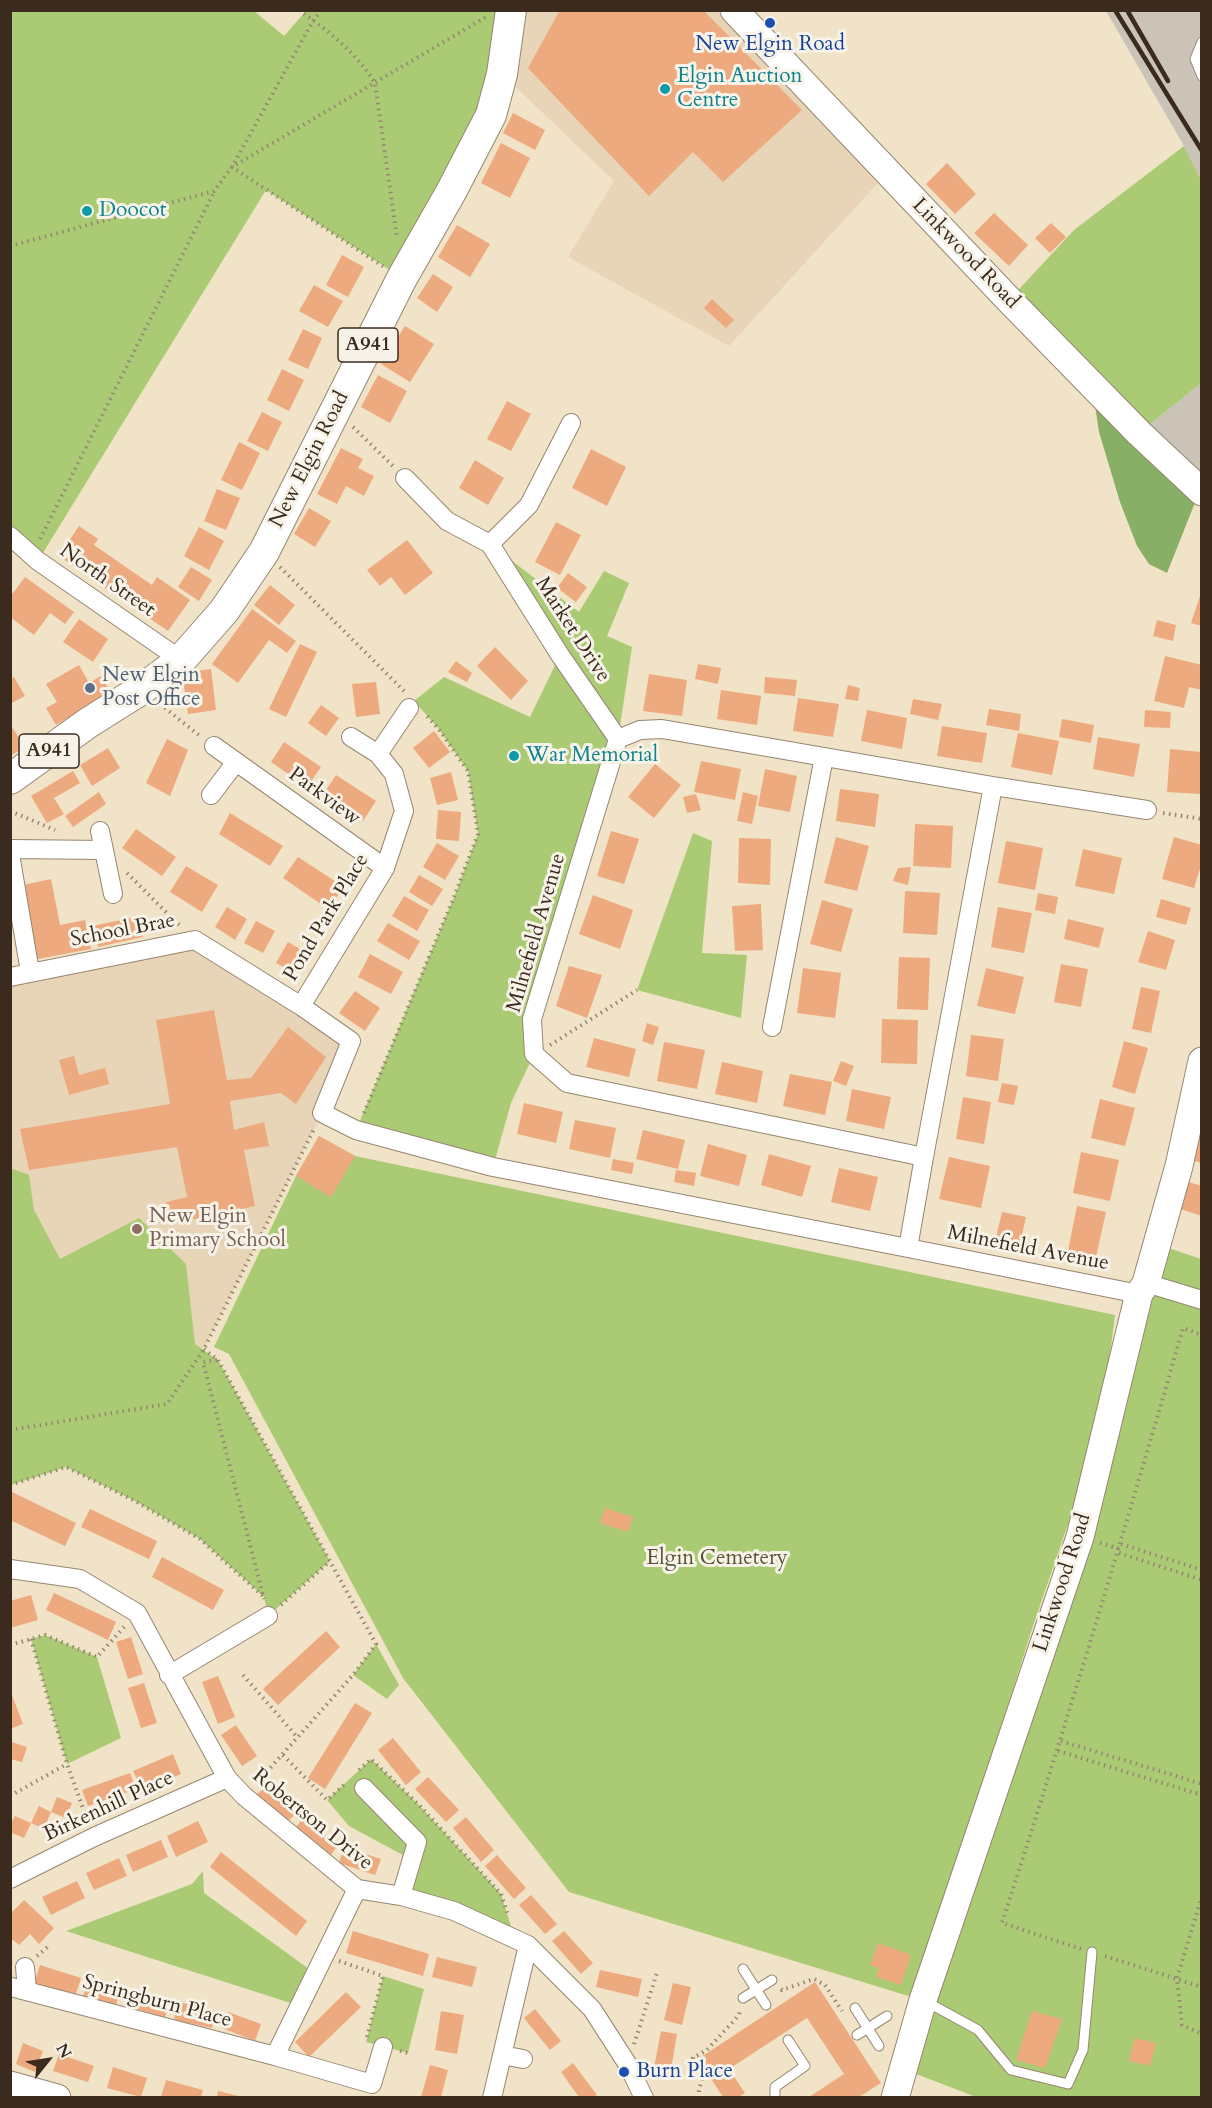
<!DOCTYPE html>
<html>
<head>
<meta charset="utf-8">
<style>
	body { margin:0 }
	#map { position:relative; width:1212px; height:2108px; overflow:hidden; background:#f1e3c7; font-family:Cardo,serif }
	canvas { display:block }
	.frame { position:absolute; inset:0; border:12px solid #3b2a1e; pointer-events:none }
	.north { position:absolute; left:18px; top:2030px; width:60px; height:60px; -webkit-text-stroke:4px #f7f3e8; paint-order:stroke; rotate:60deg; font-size:16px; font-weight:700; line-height:24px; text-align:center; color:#3b2a1e }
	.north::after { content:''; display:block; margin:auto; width:21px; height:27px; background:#3b2a1e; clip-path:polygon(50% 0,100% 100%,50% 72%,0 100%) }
</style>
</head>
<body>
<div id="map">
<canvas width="1212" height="2108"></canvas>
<div class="frame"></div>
<div class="north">N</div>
</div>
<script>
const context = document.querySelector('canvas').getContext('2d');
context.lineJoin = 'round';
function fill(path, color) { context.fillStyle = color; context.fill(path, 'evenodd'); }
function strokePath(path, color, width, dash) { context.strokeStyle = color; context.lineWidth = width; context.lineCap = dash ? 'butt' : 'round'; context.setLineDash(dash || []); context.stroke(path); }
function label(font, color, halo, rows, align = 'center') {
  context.font = font + ' Cardo,serif'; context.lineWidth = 6; context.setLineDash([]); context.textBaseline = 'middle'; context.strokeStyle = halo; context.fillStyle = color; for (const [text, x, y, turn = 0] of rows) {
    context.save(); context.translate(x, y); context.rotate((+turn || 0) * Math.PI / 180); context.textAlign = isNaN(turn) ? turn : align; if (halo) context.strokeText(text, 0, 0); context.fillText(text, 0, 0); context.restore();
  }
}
fill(new Path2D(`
	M511 11H734L887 173 729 346 568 257 614 181 502 74Z
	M195 940 351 1041 322 1113 204 1349 195 1345 11 1426V977Z`), '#e8d5b7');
fill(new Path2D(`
	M1106 11H1201V180L1184 146Z
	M1201 383V495L1139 433Z`), '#cbc3b8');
fill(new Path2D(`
	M11 11H254L284 36 306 11H511L491 115 402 278 266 190 38 561 11 536Z
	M1184 146 1201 180V383L1139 433 1009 300 1074 230Z
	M490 544 579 612 604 571 629 583 607 636 632 647 618 739 532 1019 534 1054 511 1103 493 1167 356 1130 454 897 478 834 468 771 438 728 414 701 444 677 530 717 560 655Z
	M693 833 712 841 702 953 747 955 741 1018 637 990Z
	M319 1136 355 1156 1115 1315 1105 1394 1070 1518 1033 1626 915 1998 569 1892 403 1678 229 1354 214 1347 296 1176Z
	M13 1169 29 1175 34 1210 60 1259 139 1218 186 1264 195 1344 218 1360 330 1561 268 1616 264 1597 200 1539 135 1501 66 1467 11 1485 10 1170Z
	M1157 1244 1201 1259V2097H976L903 2069Z
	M45 1635 97 1657 121 1738 67 1764 31 1639Z
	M376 1644 399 1685 387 1699 353 1675Z
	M371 1759 419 1805 501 1894 515 1939 401 1896 412 1860 349 1826 327 1800Z
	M203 1871 204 1893 316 1974 300 2006 66 1931 192 1884Z
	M383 1976 424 1989 408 2053 366 2042Z`), '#aacb73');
fill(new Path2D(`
	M1092 385 1200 490 1167 573 1149 564 1137 546 1120 502 1099 432Z`), '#87af65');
fill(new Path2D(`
	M560 10H703L802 110 723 182 693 152 649 196 528 68Z
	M513 113 545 130 535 150 503 133Z
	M501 143 530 158 510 198 481 183Z
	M947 163 976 194 955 214 926 184Z
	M81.5 212a5.5 5.5 0 1 1 11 0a5.5 5.5 0 1 1-11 0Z
	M994 213 1028 245 1009 266 974 233Z
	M1051 223 1066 237 1050 253 1035 238Z
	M457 225 490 244 470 277 438 257Z
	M342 255 364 267 348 297 326 285Z
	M433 274 453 287 437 312 417 298Z
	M314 285 343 301 328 327 299 311Z
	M712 299 734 320 726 328 704 308Z
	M405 326 434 344 410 382 381 364Z
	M303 329 322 338 308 369 288 360Z
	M282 369 304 380 289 411 267 400Z
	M378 375 407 391 390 423 361 407Z
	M507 401 531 414 511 451 487 439Z
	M262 412 282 422 268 451 247 441Z
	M239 442 260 453 242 490 221 480Z
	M341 448 363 459 358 468 374 476 364 496 346 486 337 504 317 494Z
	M591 449 626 467 607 506 572 488Z
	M475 460 504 478 488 505 459 488Z
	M217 489 240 498 226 530 204 521Z
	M309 508 331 521 315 547 294 534Z
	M556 522 581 535 560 575 535 562Z
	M79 526 98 539 94 545 152 585 157 577 190 600 168 631 59 556Z
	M199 527 224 541 209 570 184 556Z
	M407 540 433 573 405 595 391 577 380 586 367 570Z
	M191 567 212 580 199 601 178 587Z
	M568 573 587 587 576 602 557 588Z
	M25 577 74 612 65 624 50 613 34 635 10 617V597Z
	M270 585 295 605 279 625 254 605Z
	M1201 593H1202V626L1191 623Z
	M252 609 296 641 287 653 269 640 238 683 212 664Z
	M79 619 108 639 93 662 63 642Z
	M1157 620 1176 625 1173 641 1153 636Z
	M300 644 317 652 286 717 269 709Z
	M495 647 528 681 511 700 477 666Z
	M1165 656 1202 665V690L1189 687 1184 708 1154 701Z
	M456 661 472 673 467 682 448 672Z
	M698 664 721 668 718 684 695 679Z
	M79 665 89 683 101 676 111 693 56 725 46 708 57 702 46 684Z
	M211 669 216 710 188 714 182 673Z
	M649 674 687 680 682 716 643 711Z
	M14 677 25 696 10 704V679Z
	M765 677 797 680 795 696 764 693Z
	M376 682 380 714 356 717 352 684Z
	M848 685 860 688 858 701 845 699Z
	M721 690 761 696 757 725 717 719Z
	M798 698 839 704 833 737 793 731Z
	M913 699 942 704 938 720 910 714Z
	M321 705 339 718 326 736 308 723Z
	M989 709 1021 714 1019 731 986 725Z
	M867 710 907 718 902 749 861 741Z
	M1145 710 1171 712 1170 728 1144 727Z
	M1062 719 1094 725 1091 743 1059 737Z
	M10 724 25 747 10 756Z
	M942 726 987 733 982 763 937 756Z
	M434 731 450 752 429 768 413 748Z
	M1018 733 1059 741 1052 775 1011 767Z
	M1098 737 1140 744 1134 777 1093 769Z
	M167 739 188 750 170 796 146 783Z
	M284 742 321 767 307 787 271 762Z
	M108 748 120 768 92 786 80 765Z
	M1170 749 1202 752 1200 794 1167 792Z
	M701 761 741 769 735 800 694 792Z
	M655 764 681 785 654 818 628 797Z
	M765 769 797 776 790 812 758 806Z
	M73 771 80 783 54 798 64 814 47 823 31 796Z
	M451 772 458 800 437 805 430 778Z
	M336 775 376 801 363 821 323 795Z
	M840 789 879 794 875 827 836 821Z
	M99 792 106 804 73 827 65 816Z
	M743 792 758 796 752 824 737 821Z
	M696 794 701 810 687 813 683 797Z
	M438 810 461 812 459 841 436 839Z
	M230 813 283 846 270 866 219 834Z
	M915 824 953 826 951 868 913 866Z
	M136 829 176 857 162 876 122 848Z
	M611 831 639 839 624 884 597 876Z
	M836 837 869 846 857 891 824 883Z
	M1174 837 1202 845V862L1194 888 1162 879Z
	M739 838 771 839 770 885 738 883Z
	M1006 841 1043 848 1035 890 998 883Z
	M437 843 459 856 445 880 423 867Z
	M1083 849 1122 858 1114 894 1075 886Z
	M298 857 344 887 328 909 283 878Z
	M186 866 218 885 202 912 170 892Z
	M911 867 908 885 893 881 898 868Z
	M419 875 443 889 432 906 409 892Z
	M51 879 60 925 85 920 91 949 38 959 23 885Z
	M905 891 940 893 937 935 903 933Z
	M1038 893 1058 897 1055 914 1035 910Z
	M593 895 633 910 620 949 579 934Z
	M404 896 429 910 417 931 392 916Z
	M1161 899 1191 908 1186 925 1156 917Z
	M822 900 853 909 841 952 810 944Z
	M761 904 763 950 735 951 732 906Z
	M227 907 247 919 235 940 215 927Z
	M998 907 1032 913 1024 953 991 947Z
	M139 916 143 937 98 947 93 926Z
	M1068 919 1104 928 1099 948 1064 939Z
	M256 921 275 931 263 953 244 943Z
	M388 923 420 941 409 960 377 941Z
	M1148 931 1175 940 1166 970 1138 962Z
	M288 942 305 952 293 973 276 963Z
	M370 954 403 972 391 994 358 977Z
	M899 957 930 958 928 1010 897 1009Z
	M1061 964 1088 969 1081 1007 1054 1002Z
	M569 966 602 975 587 1018 556 1006Z
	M803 968 841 973 835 1018 797 1013Z
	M986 968 1024 977 1015 1014 977 1006Z
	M1141 987 1160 991 1151 1033 1132 1029Z
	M355 991 380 1008 365 1031 339 1013Z
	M214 1010 227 1080 251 1078 288 1027 326 1057 296 1104 281 1093 230 1101 234 1130 264 1122 269 1146 244 1150 255 1206 171 1224 166 1202 187 1197 177 1147 29 1170 20 1129 170 1104 156 1020Z
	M882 1019 918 1020 917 1064 881 1063Z
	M647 1023 659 1027 653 1045 642 1041Z
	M971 1035 1004 1039 998 1081 966 1076Z
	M594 1038 636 1049 629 1077 586 1067Z
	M1124 1041 1148 1048 1135 1094 1112 1087Z
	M664 1042 705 1050 697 1089 657 1081Z
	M74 1056 79 1075 105 1068 109 1084 69 1095 59 1060Z
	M841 1061 854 1066 846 1086 833 1081Z
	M722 1062 763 1071 757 1103 715 1094Z
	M790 1074 832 1082 825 1115 783 1106Z
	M1002 1083 1018 1086 1014 1105 998 1102Z
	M852 1089 891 1097 884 1129 846 1121Z
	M963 1097 991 1102 984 1144 956 1139Z
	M1100 1099 1135 1108 1125 1146 1091 1138Z
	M1202 1101V1163L1186 1159Z
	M524 1103 563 1112 556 1143 517 1134Z
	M575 1120 616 1128 610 1158 569 1149Z
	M643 1130 685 1140 678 1169 636 1159Z
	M319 1136 355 1156 331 1197 296 1176Z
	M708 1144 747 1155 739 1186 700 1176Z
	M1081 1152 1119 1160 1110 1201 1073 1193Z
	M769 1154 811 1166 802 1197 761 1185Z
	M949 1157 990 1166 981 1208 939 1199Z
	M613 1159 634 1163 632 1174 611 1170Z
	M839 1168 878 1177 870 1211 831 1202Z
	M676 1170 696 1173 694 1186 674 1182Z
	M1185 1181 1202 1186V1216L1177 1208Z
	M1077 1206 1106 1212 1096 1257 1068 1251Z
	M1002 1212 1026 1217 1018 1252 994 1246Z
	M12 1492 76 1523 65 1546 10 1520V1495Z
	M605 1508 633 1517 628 1532 600 1523Z
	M90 1509 157 1541 149 1559 81 1527Z
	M162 1557 224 1590 213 1610 152 1577Z
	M54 1593 116 1622 108 1640 46 1610Z
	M31 1595 38 1620 10 1628V1601Z
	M326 1631 340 1647 278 1705 263 1689Z
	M131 1637 143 1674 128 1679 116 1642Z
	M218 1676 235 1717 218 1724 202 1682Z
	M144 1683 157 1723 141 1728 128 1688Z
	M10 1690 23 1724 10 1729Z
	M355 1703 372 1713 325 1789 308 1778Z
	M236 1725 257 1756 242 1766 221 1735Z
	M393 1738 421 1772 406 1785 378 1750Z
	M12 1742 27 1747 22 1762 10 1759Z
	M173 1754 181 1774 142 1790 133 1771Z
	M130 1773 136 1789 88 1806 82 1790Z
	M428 1777 459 1810 446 1822 415 1789Z
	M272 1782 297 1813 283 1825 257 1794Z
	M57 1797 72 1803 66 1818 51 1812Z
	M39 1806 51 1812 44 1829 31 1823Z
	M15 1816 31 1823 24 1838 10 1832V1825Z
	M466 1817 494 1850 481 1862 453 1828Z
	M302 1819 339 1843 329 1858 292 1833Z
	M198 1821 208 1842 176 1857 167 1836Z
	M161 1840 168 1857 133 1872 126 1855Z
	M344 1847 381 1859 375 1875 339 1863Z
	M221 1852 307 1921 296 1936 210 1867Z
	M497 1855 526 1888 514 1899 485 1866Z
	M119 1858 127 1876 94 1890 86 1873Z
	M77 1881 85 1898 51 1915 42 1897Z
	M531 1895 557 1924 545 1934 519 1905Z
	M24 1900 54 1928 39 1944 30 1934 19 1945 13 1940 10 1942V1914Z
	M353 1931 429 1954 423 1976 346 1953Z
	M564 1931 593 1963 581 1974 552 1941Z
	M878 1943 911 1955 901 1985 876 1977 879 1968 870 1965Z
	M437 1957 477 1967 472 1987 432 1977Z
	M40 1965 81 1978 75 1997 34 1984Z
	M600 1970 642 1979 638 1997 596 1987Z
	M88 1979 121 1989 116 2005 83 1996Z
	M815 1982 881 2083 859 2097H809L844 2074 807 2018 729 2069 745 2093 739 2097H723L698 2059Z
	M673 1983 691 1987 682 2025 664 2020Z
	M134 1990 170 1999 165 2017 129 2007Z
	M346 1992 361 2007 309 2057 295 2042Z
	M178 2002 216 2011 212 2028 174 2020Z
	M535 2009 561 2041 550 2050 524 2018Z
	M441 2011 464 2015 457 2054 435 2050Z
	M1032 2011 1062 2019 1045 2068 1016 2060Z
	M228 2012 261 2024 255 2041 222 2028Z
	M661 2031 677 2034 670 2076 653 2073Z
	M1135 2038 1156 2043 1150 2066 1129 2061Z
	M23 2043 43 2051 35 2072 16 2064Z
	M59 2054 94 2066 88 2082 53 2071Z
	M573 2063 597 2095 593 2097H579L561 2072Z
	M430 2065 448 2070 441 2097H421Z
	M113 2067 147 2078 141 2097 107 2088Z
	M166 2080 203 2090 201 2097H161Z
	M218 2091 243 2097H217Z`), '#edaa7e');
const lane = new Path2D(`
	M1202 42 1195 59 1202 76
	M743 1969 766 2005
	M743 1998 772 1980
	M925 2001 978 2030 1011 2070 1068 2084 1083 2050 1092 1952
	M855 2008 879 2046
	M857 2035 887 2016
	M775 2098V2087L805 2066 788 2040`);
const street = new Path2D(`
	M405 478 447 521 490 544 560 655 618 739
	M10 536 38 561 181 660
	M490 544 529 505 571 423
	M214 746 385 868
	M378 754 409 708
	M211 795 236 762
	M10 849 104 850 100 831
	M104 850 113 894
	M10 854 30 972
	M10 977 195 940 301 1006 351 1041 322 1113 356 1130 493 1167 908 1248
	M301 1006 385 868 404 811 394 774 378 754 351 737
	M772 1027 824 757
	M924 1157 993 786
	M1146 1283 1202 1300
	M1139 1294 908 1248 924 1157 567 1083 534 1054 532 1019 618 739 640 730 662 729 993 786 1147 810
	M10 1569 80 1579 137 1613 227 1778 244 1796 357 1889 401 1896 454 1911 528 1945 592 2009 628 2065 644 2098
	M169 1675 268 1616
	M364 1788 417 1842 401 1896
	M10 1879 94 1837 227 1778
	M25 1967 27 1991
	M11 1987 275 2056 357 1889
	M502 2055 523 2059
	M275 2056 372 2084 383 2047
	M492 2098 528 1945`);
const secondary = new Path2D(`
	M734 10 1009 300 1139 433 1202 492
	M10 2085 57 2098
	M895 2098 923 2000 1080 1537 1139 1294 1146 1283 1179 1166 1202 1061`);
const primary = new Path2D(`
	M10 779 88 723 142 689 181 660 224 611 264 552 402 278 451 192 491 115 502 74 511 10`);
strokePath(lane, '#968672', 11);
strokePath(street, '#968672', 20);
strokePath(secondary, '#968672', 29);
strokePath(primary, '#968672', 32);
strokePath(new Path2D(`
	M299 10C328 31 356 52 375 83L397 238
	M321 10 313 21 232 167 384 267
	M10 246 214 191 232 167 486 17
	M353 427 393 466
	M40 539 214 192
	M280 567 404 691
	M160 704 201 737
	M10 811 55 830
	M1163 813 1202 819
	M127 873 179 925
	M550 1045 637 990
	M364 1113 454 897 478 834 468 771 438 728 425 714
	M204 1349 218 1360 376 1644 353 1675 256 1784
	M217 1360 203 1362 264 1599
	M10 1430 167 1404 204 1349 315 1127
	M10 1485 66 1467 135 1501 200 1539 264 1597
	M1100 1543 1120 1549
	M1121 1544 1202 1570
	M1119 1553 1202 1580
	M281 1605 330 1561
	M31 1639 67 1764 88 1822
	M10 1645 45 1635 97 1657 125 1626
	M243 1675 298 1738
	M1061 1741 1202 1784
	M1058 1751 1202 1795
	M283 1755 327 1800 347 1782
	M359 1770 371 1759 419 1805 501 1894 508 1915
	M10 1796 67 1764
	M1202 1896 1177 1978 1182 2025 1202 2034
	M1081 1949 1002 1923C1066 1725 1126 1527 1183 1328L1202 1335
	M37 1956 50 1945
	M1105 1956 1202 1987
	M339 1961 383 1976 367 2037
	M781 1989 782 1990 814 1979 825 1985 842 2011
	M634 2044 657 1973
	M400 2051 408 2053
	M699 2098V2091L703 2073 693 2058 707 2050 739 2015 740 2011`), '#968672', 4, [1.5, 4.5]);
strokePath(lane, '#fff', 9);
strokePath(street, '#fff', 18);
strokePath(secondary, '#fff', 27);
strokePath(primary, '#fff', 30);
strokePath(new Path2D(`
	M1115 10 1202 151
	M1127 10 1168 81`), '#3b2a1e', 4.5);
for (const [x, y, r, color] of [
	[770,23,6,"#1a4fb4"],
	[665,89,6,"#0f9aa8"],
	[87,211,6,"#0f9aa8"],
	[90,688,6,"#5c6f8a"],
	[514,756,6,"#0f9aa8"],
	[137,1229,6,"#8d6e63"],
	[624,2072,6,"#1a4fb4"]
]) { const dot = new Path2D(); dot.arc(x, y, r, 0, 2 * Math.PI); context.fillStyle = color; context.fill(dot); strokePath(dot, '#f7f3e8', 2); }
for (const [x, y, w] of [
	[368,345,60],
	[49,751,60]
]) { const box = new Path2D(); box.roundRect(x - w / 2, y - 17, w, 34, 4.5); context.fillStyle = '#f7f3e8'; context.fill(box); strokePath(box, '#3b2a1e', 1.5); }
label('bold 20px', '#3b2a1e', null, [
	["A941",368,345],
	["A941",49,751]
]);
label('21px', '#164399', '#f7f3e8', [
	["New Elgin Road",770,45],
	["Burn Place",636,2072,"left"]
]);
label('21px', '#0d838f', '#f7f3e8', [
	["Elgin Auction",677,77],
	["Centre",677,101],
	["Doocot",99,211],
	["War Memorial",526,756]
], 'left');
label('21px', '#3b2a1e', '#f7f3e8', [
	["Linkwood Road",965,254,46],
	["New Elgin Road",310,460,-63],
	["North Street",107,581,35],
	["Market Drive",572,630,57],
	["Parkview",324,797,36],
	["Pond Park Place",327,918,-59],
	["School Brae",123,931,-11],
	["Milnefield Avenue",537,933,-74],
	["Milnefield Avenue",1028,1249,11],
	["Linkwood Road",1063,1583,-72],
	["Birkenhill Place",109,1807,-25],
	["Robertson Drive",312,1820,39],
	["Springburn Place",157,2002,15]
]);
label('21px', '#4e5e75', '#f7f3e8', [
	["New Elgin",102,676],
	["Post Office",102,700]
], 'left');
label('21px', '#785e54', '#f7f3e8', [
	["New Elgin",149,1217],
	["Primary School",149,1241]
], 'left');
label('21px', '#575233', '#f7f3e8', [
	["Elgin Cemetery",717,1559]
]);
</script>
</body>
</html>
